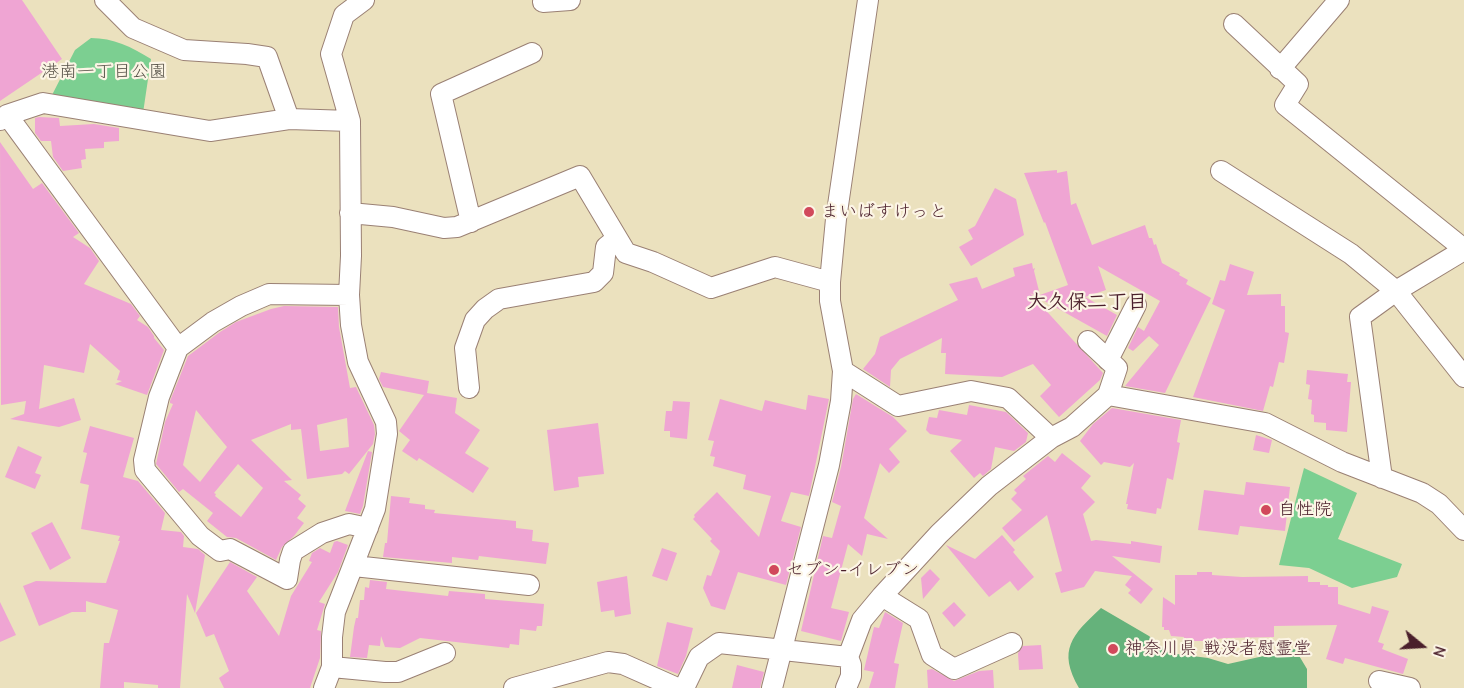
<!DOCTYPE html>
<html>
<head>
<meta charset="utf-8">
<style>
	body { margin:0 }
	#map { position:relative; width:1464px; height:688px; overflow:hidden; background:#ebe1be; font-family:"Comic Neue",sans-serif }
	canvas { display:block }
	.north { position:absolute; left:1392px; top:616px; width:60px; height:60px; -webkit-text-stroke:4px #fcf5e5; paint-order:stroke; rotate:108deg; font-size:16px; font-weight:700; line-height:24px; text-align:center; color:#4a1f2b }
	.north::after { content:''; display:block; margin:auto; width:21px; height:27px; background:#4a1f2b; clip-path:polygon(50% 0,100% 100%,50% 72%,0 100%) }
</style>
</head>
<body>
<div id="map">
<canvas width="1464" height="688"></canvas>
<div class="north">N</div>
</div>
<script>
const context = document.querySelector('canvas').getContext('2d');
context.lineJoin = 'round';
function fill(path, color) { context.fillStyle = color; context.fill(path, 'evenodd'); }
function strokePath(path, color, width, dash) { context.strokeStyle = color; context.lineWidth = width; context.lineCap = dash ? 'butt' : 'round'; context.setLineDash(dash || []); context.stroke(path); }
function label(font, color, halo, rows, align = 'center') {
  context.font = font + ' "Comic Neue","Klee One",sans-serif'; context.lineWidth = 4.5; context.setLineDash([]); context.textBaseline = 'middle'; context.strokeStyle = halo; context.fillStyle = color; for (const [text, x, y, turn = 0] of rows) {
    context.save(); context.translate(x, y); context.rotate((+turn || 0) * Math.PI / 180); context.textAlign = isNaN(turn) ? turn : align; if (halo) context.strokeText(text, 0, 0); context.fillText(text, 0, 0); context.restore();
  }
}
fill(new Path2D(`
	M91 38C113 38 132 47 151 59L143 113 51 97 75 50Z
	M1304 468 1357 493 1338 539 1402 564 1397 577 1352 588 1309 568 1279 565Z`), '#7ccf91');
fill(new Path2D(`
	M1101 608 1149 636 1169 653 1208 658 1228 664 1295 649 1307 669V688H1079C1057 650 1072 635 1101 608Z`), '#65b27b');
fill(new Path2D(`
	M0 0H22L62 59 0 101Z
	M39 117 59 118 60 126 94 124 119 128V141L104 142V148L85 149 86 159 81 160 82 168 63 171 53 157 51 141H41L35 133V118Z
	M0 142 33 189 42 183 79 233 73 237 90 248 99 261 84 284 131 304 140 316 137 320 148 327 154 336V338L164 350 147 395 115 384 122 381 117 380 120 371 90 344 84 373 44 365 39 409 74 398 81 420 59 427 10 419 24 414 26 401 1 405Z
	M1057 170V173L1067 171 1071 205 1076 203 1092 245 1145 225 1149 238H1152L1154 245 1156 244 1162 263 1180 273 1179 275 1188 280 1186 284 1211 298 1165 393 1125 386 1159 345 1149 336 1133 351 1128 348 1138 327 1144 331 1160 301 1098 266 1106 290 1085 297 1117 315 1107 336 1030 293 1103 373 1100 380 1059 417 1040 396 1051 385 1033 364 1002 377 945 374 946 353H941L942 338 900 359 891 370 890 387 863 369 875 354 880 337 958 300 949 284 977 277 982 289 1015 276 1013 268 1032 263 1033 269 1035 268 1034 271 1040 295 1068 285 1045 222 1044 223 1024 173Z
	M995 188 1016 199 1024 235 971 266 959 247 973 239 968 230 975 226Z
	M1230 264 1254 272 1247 295 1281 294V306H1285V332L1289 333 1284 363 1279 362 1273 387 1270 386 1263 411 1193 397 1225 310 1212 304 1220 280 1225 281Z
	M284 306 338 307 339 327 350 388 356 387 374 425 375 434 373 444 349 474 345 471 342 474 307 479 301 429 291 430V424L251 440 292 480 284 481 301 495 298 499 306 506 297 518 304 523 294 536 282 547 276 560 236 538 227 537 207 521 213 513 183 489 179 492 156 464 165 422 173 404 170 403V401L188 356 220 332 236 322 271 309ZM196 410 227 447 200 482 183 465ZM347 418 349 447 320 451 317 425ZM238 464 263 488 241 517 215 496 216 494 214 493Z
	M1307 370 1348 374 1347 382H1351L1347 432 1326 430V423L1314 422V415L1311 414 1312 400 1308 399 1310 385 1306 384Z
	M381 372 429 381 427 393 457 398 455 413 480 430 465 453 489 468 473 493 419 458 417 461 402 451 410 440 399 431 424 395 383 387 379 379Z
	M856 394 893 417 907 431 889 449 900 462 889 473 880 463 864 518 888 539 867 534 862 556 848 544 831 608 849 612 841 641 801 631 823 536 832 538 841 506 832 502 841 467 853 399Z
	M808 395 829 399 809 496 791 492 781 521 801 527 786 585 738 572 725 610 711 606 703 588 707 575 711 576 720 551 710 541 712 539 693 519 695 517 694 515 717 492 759 537 771 496 743 489 746 475 713 466 715 457 710 456 714 441 708 440 720 399 762 411 765 400 806 410Z
	M673 401 690 402 687 439 670 437V431H664L666 411H672Z
	M969 405 1006 412 1028 433 1026 442 1014 451 995 447 991 469 983 476 980 473 974 478 950 451 962 440 930 434 926 430 929 417 937 418 939 410 967 415Z
	M1112 408 1181 420 1177 442 1180 443 1173 480 1167 478 1161 509 1157 508 1156 514 1127 509 1128 504H1126L1134 463 1130 467 1104 462 1101 465 1080 441 1093 424Z
	M598 423 604 474 578 477 579 487 554 491 547 430Z
	M90 426 134 438 123 477 138 481 165 513 161 530 181 532 184 536 183 547 198 549 205 555 195 613 187 594 180 688H158V685L124 682V688H100L104 643H109L118 610 86 601V612H72L39 626 23 586 36 581 106 583 120 541H118L120 536 81 529 89 485 80 483 87 453 83 452Z
	M1256 435 1272 440 1269 453 1253 450Z
	M18 446 42 457 35 473 41 475 35 489 5 477Z
	M368 451 372 452 363 506 360 514 345 511Z
	M1062 453 1091 476 1081 488 1095 502 1083 514 1091 541 1096 540 1131 544V541L1162 546 1160 563 1112 556 1153 589 1141 604 1128 593 1131 590 1125 585 1132 576 1095 571 1084 587 1061 593 1055 573 1062 571 1047 515 1014 542 1002 528 1022 510 1011 499 1017 493 1014 490 1026 479 1023 476 1048 456 1055 462Z
	M1246 482 1290 487 1285 531 1240 526 1238 535 1198 530 1204 490 1244 495Z
	M391 496 410 498 409 503 425 505V509L435 510 434 513 516 521V528L533 530 532 541 549 543 546 564 479 556 478 560 452 557V563L383 557 385 543H387Z
	M52 522 71 558 50 570 31 533Z
	M1002 535 1015 550 1013 552 1034 577 1018 591 1010 581 989 597 946 545 975 559Z
	M337 541 348 545 338 572 319 602 325 604 317 630 321 631 320 658 310 688H224L219 678 229 671 214 634 206 637 196 613 230 562 257 577 247 591 279 636 291 596 312 562 309 561 312 553 320 548 330 553 334 542Z
	M662 548 677 553 667 581 652 576Z
	M930 569 940 579 923 599 921 578Z
	M1197 572H1212V575L1242 577 1308 576V582H1320V585H1328V587H1338V604L1370 614 1372 606 1389 611 1378 642 1384 644 1382 649 1408 659 1403 674 1345 658 1343 664 1326 659 1337 625 1274 626V637L1226 638 1217 639V641H1184V637L1171 636 1169 630H1164V627H1162L1163 597 1175 605V575H1197Z
	M627 576 631 614 615 617 614 610 601 612 597 582Z
	M370 580 387 582 386 589 448 596 449 591 485 594V599L544 604 542 626H537L536 631 520 629 519 645 510 644 509 648 420 638 400 648 385 647 381 636 380 646 369 645 367 658 350 657 354 627 356 618H358L360 600H364L365 587 369 588Z
	M0 602 16 635 0 642Z
	M954 602 966 615 954 627 942 613Z
	M885 612 903 623 894 663 899 664 895 688H869L874 672 864 670 874 627 879 628Z
	M667 622 693 628 686 656 678 674 657 666Z
	M1041 645 1043 669 1019 670 1018 653 1023 646Z
	M737 665 764 672 760 688H732Z
	M932 669 954 681 979 671 993 670 994 688H928L927 670Z`), '#efa5d3');
const minor = new Path2D(`
	M105 0 133 28 184 50 247 54 267 57 289 119
	M543 2 570 0
	M1234 24 1298 84 1285 105 1464 249
	M1280 69 1339 0
	M7 115 178 348
	M0 120 7 115 43 103 210 131 289 119 350 121
	M1221 171 1351 254 1396 291 1464 377
	M350 213 393 217 444 228 457 227 580 176 626 253 653 262 711 288 775 267 830 282
	M471 222 441 94 532 53
	M349 295 269 294 241 306 213 322 178 348 159 397 144 460 145 470 200 536 220 551 230 549 287 579 290 560 293 551 322 533 349 524 368 528
	M1088 341 1117 368 1108 395
	M1108 360 1136 305
	M843 371 898 406 971 391 1008 398 1051 438
	M469 388 465 348 475 320 485 309 499 299 594 282 603 273 606 247 616 239
	M1382 478 1360 317 1396 291 1464 250
	M354 566 529 585
	M882 596 919 619 932 655 954 669 1012 643
	M332 667 385 672H398L445 653
	M1379 681 1410 688
	M324 688 332 667V637L335 612 375 509 387 434 386 422 358 362 351 325 349 295 351 256 350 121 331 54 344 15 364 0
	M514 688 608 662 623 664 677 688
	M684 688 699 657 719 643 848 657
	M772 688 829 465 841 401 843 371 830 301V282L836 219 868 0
	M846 688 851 676V665L848 657 862 620 882 596 939 534 989 486 1051 438 1072 427 1108 395 1265 423 1342 462 1422 493 1439 504 1464 530`);
strokePath(minor, '#9a8074', 22);
strokePath(minor, '#fff', 20);
for (const [x, y, r, color] of [
	[809,212,6,"#d1495b"],
	[1266,510,6,"#d1495b"],
	[774,570,6,"#d1495b"],
	[1113,649,6,"#d1495b"]
]) { const dot = new Path2D(); dot.arc(x, y, r, 0, 2 * Math.PI); context.fillStyle = color; context.fill(dot); strokePath(dot, '#fcf5e5', 2); }
label('18px', '#59544a', '#fcf5e5', [
	["港南一丁目公園",104,72]
]);
label('18px', '#4a1f2b', '#fcf5e5', [
	["まいばすけっと",821,212],
	["自性院",1278,510],
	["セブン-イレブン",786,570],
	["神奈川県 戦没者慰霊堂",1125,649]
], 'left');
label('bold 20px', '#4a1f2b', '#fcf5e5', [
	["大久保二丁目",1087,302]
]);
</script>
</body>
</html>
